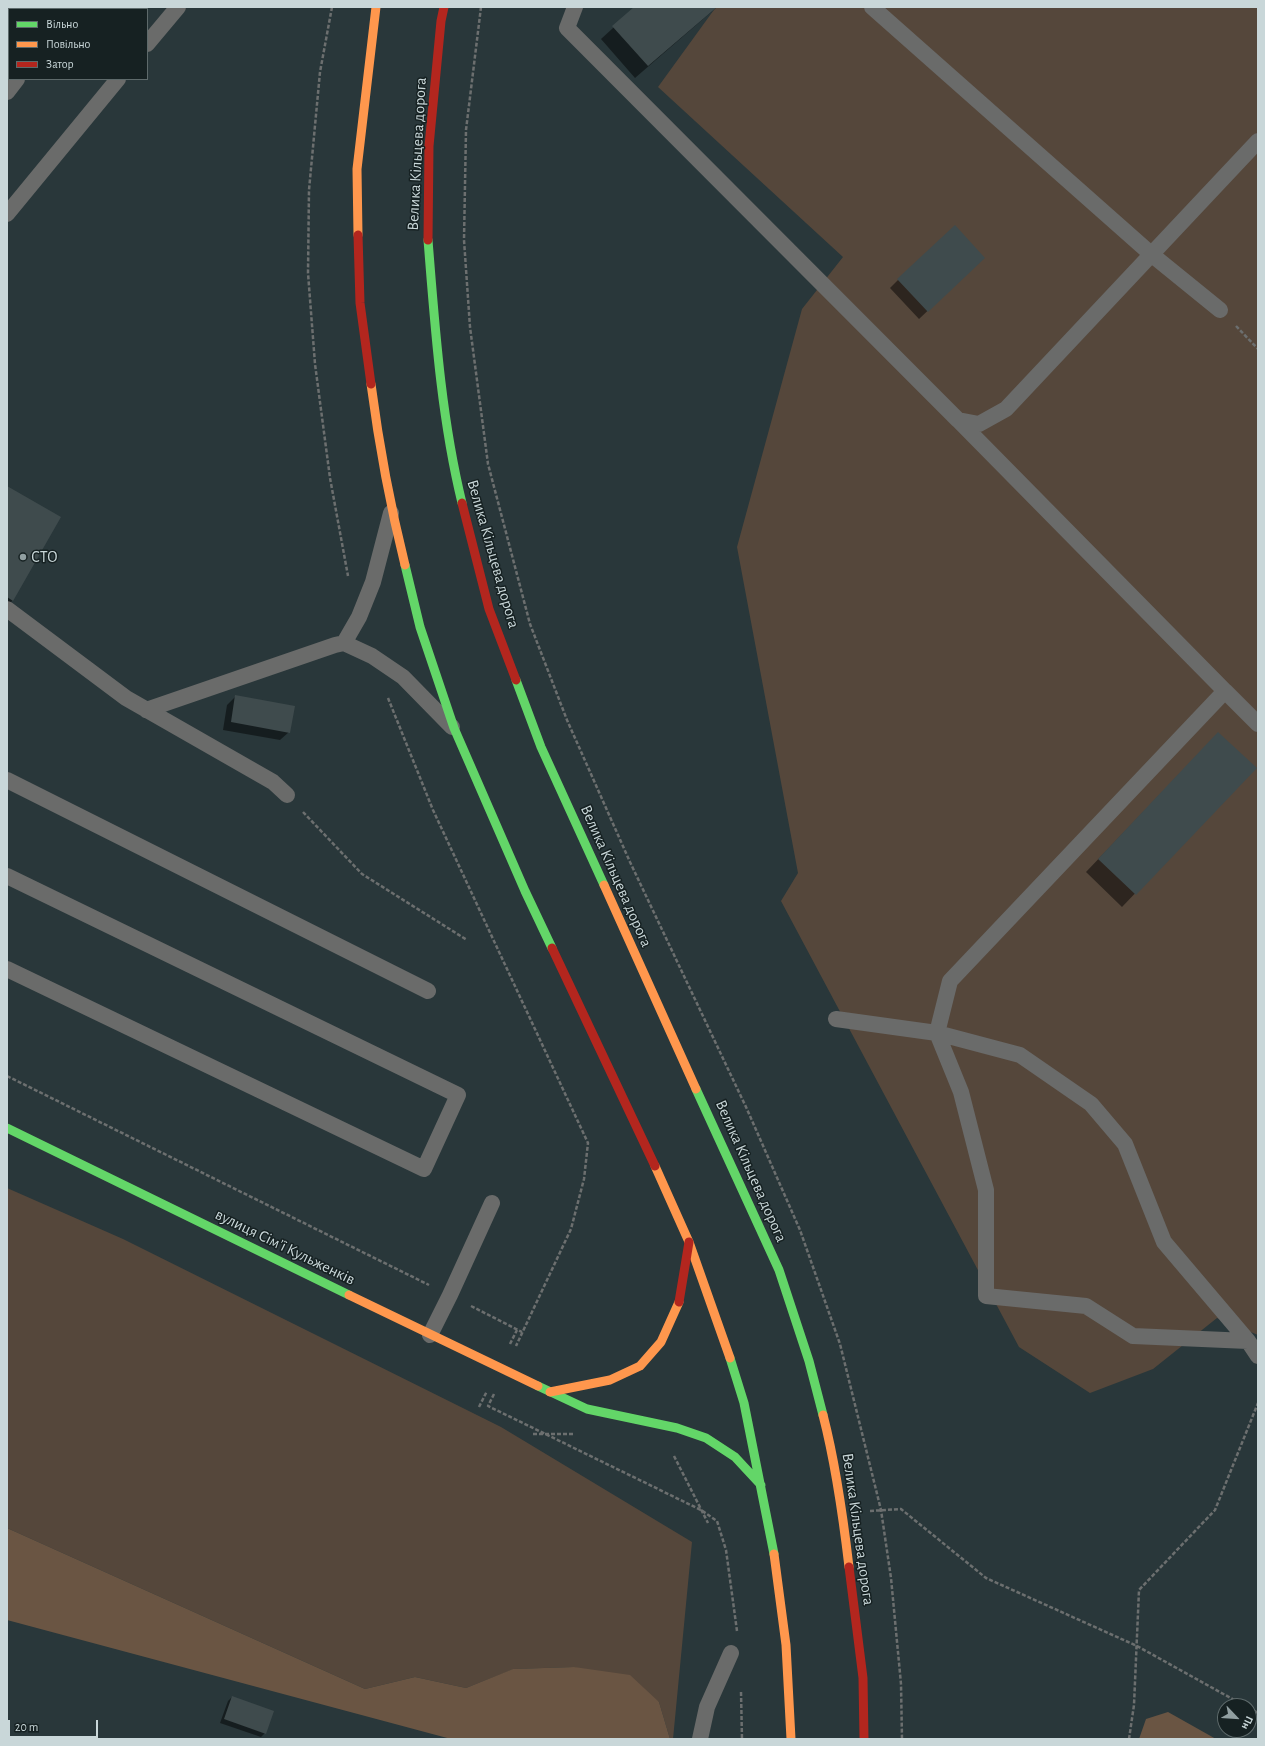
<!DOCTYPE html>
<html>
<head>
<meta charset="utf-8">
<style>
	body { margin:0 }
	#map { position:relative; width:1265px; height:1746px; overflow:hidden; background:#29373a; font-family:"Alegreya Sans",sans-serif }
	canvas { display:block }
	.frame { position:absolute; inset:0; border:8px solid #c9d7d9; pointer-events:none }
	.legend { position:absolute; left:8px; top:8px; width:140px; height:72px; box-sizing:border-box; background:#162122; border:1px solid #5e6a6b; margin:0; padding:5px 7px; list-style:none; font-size:12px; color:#c9d7d9 }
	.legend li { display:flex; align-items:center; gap:8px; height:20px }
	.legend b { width:20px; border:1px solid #5e6a6b }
	.north { position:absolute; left:1217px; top:1698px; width:40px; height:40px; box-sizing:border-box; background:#162122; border:1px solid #5e6a6b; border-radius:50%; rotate:115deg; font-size:11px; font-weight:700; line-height:16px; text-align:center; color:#c9d7d9 }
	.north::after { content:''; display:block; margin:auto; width:14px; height:18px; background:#919fa1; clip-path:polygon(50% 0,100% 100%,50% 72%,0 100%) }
	.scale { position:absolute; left:8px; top:1720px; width:90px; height:18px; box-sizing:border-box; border:2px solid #c9d7d9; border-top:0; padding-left:5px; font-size:12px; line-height:14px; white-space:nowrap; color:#c9d7d9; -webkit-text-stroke:3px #162122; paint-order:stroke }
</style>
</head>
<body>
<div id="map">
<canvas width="1265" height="1746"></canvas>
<div class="frame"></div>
<ul class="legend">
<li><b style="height:5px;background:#63d668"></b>Вільно</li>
<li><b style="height:5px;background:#ff974d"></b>Повільно</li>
<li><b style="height:5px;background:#b3261e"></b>Затор</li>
</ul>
<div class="north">Пн</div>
<div class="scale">20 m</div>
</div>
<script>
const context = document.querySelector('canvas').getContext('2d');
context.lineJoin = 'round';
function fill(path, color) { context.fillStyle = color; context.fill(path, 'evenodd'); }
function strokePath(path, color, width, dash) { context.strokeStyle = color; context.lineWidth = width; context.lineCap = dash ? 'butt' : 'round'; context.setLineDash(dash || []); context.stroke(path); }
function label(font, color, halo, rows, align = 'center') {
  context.font = font + ' "Alegreya Sans",sans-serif'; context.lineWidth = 3; context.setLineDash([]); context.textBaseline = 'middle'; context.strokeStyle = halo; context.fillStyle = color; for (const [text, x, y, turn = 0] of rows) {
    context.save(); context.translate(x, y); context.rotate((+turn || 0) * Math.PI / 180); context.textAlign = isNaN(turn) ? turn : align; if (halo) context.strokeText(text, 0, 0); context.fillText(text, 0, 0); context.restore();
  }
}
fill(new Path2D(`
	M716 7H1258V1335L1217 1318 1153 1369 1090 1393 1019 1347 781 901 798 873 737 547 802 309 843 257 658 87Z
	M7 1188 123 1239 501 1427 692 1542 673 1739H670L659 1702 574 1667 514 1669 466 1688 415 1677 365 1689 7 1528Z`), '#55473b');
fill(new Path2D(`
	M7 1528 365 1689 415 1677 466 1688 513 1669 574 1667 630 1675 659 1702 670 1739H451L7 1620Z
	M1168 1712 1216 1739H1139L1146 1719Z`), '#6a5543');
fill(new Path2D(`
	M636 7H717L635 78 601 39Z
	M975 266 919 319 890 288 898 280Z
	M7 487 13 600 7 606Z
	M236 696 289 732 280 740 223 730 227 705Z
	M1206 746 1255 768 1122 907 1086 872Z
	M232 1697 265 1733 261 1737 220 1723 228 1701Z`), '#0007');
fill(new Path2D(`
	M634 7H717L648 66 612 26Z
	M955 225 985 258 928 312 897 279Z
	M7 486 61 517 13 601 7 597Z
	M235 695 295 706 290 733 231 722Z
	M1218 732 1257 768 1136 895 1098 859Z
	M232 1696 274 1711 266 1734 224 1719Z`), '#3f4b4d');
strokePath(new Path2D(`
	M332 7 320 72 309 190 308 273 315 364 330 478 348 576
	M481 7 466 130 464 240 470 327 488 464 530 624 567 720 630 862 746 1107 800 1230 840 1344 881 1510 891 1578 901 1684 902 1739
	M1236 326 1258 349
	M388 698 433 810 588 1143 584 1179 571 1229 516 1346
	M303 812 362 874 467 940
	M7 1076 429 1285
	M471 1306 522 1332
	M510 1344 517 1330
	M494 1394 488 1406 701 1510 717 1521 726 1550 737 1631
	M479 1407 487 1391
	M533 1434H574
	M674 1456 708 1523
	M870 1511 901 1509 986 1578 1137 1646 1245 1706
	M741 1692 742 1739
	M1249 1708 1258 1713
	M1129 1739 1134 1705 1139 1590 1215 1510 1258 1403`), '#6c6f6f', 2.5, [4, 2]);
strokePath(new Path2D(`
	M575 7 567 28 958 420 979 424 1006 409 1258 141
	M872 7 1151 254 1220 310
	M71 9 73 7
	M147 44 178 7
	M7 92 17 79
	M7 214 118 79
	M958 420 1225 691 950 981 937 1033 961 1092 986 1190V1296L1086 1306 1133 1336 1248 1341
	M7 609 126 698 273 782 287 795
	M344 643 359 617 373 582 391 513
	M1225 691 1258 724
	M146 710 335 645 344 643 372 656 403 677 452 727
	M7 780 428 991
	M7 876 458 1095 424 1169 7 969
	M836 1019 937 1033 1020 1055 1091 1104 1125 1144 1164 1242 1248 1341 1258 1356
	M430 1335 450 1295 492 1203
	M700 1739 707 1707 731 1653`), '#6a6b6a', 16);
strokePath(new Path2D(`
	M428 240C435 327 441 417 462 503
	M405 565 420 627 454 728 525 891 552 948
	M516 680 541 747 604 885
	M696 1089 779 1270 809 1361 823 1415
	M7 1128 349 1295
	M730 1358 744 1403 774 1554
	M538 1386 587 1409 677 1428 706 1438 735 1457 761 1485`), '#63d668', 9);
strokePath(new Path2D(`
	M358 235 357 169 376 7
	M371 384C379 445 390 505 405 565
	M604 885 696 1089
	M655 1166 689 1242 730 1358
	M349 1295 538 1386
	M550 1392 610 1380 640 1366 661 1342 679 1302
	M823 1415C836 1465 843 1516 849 1567
	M774 1554 786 1645 791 1739`), '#ff974d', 9);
strokePath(new Path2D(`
	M358 235 360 303 371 384
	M428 240 429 146 441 21 444 7
	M462 503 489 609 516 680
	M552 948 655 1166
	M679 1302 689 1242
	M849 1567 863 1678 864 1739`), '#b3261e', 9);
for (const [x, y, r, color] of [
	[23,557,4,"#919fa1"]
]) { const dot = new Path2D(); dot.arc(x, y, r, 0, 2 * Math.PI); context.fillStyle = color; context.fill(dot); strokePath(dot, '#162122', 1.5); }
label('16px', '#c9d7d9', '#162122', [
	["Велика Кільцева дорога",417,154,-87],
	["Велика Кільцева дорога",493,554,74],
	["Велика Кільцева дорога",616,876,66],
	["Велика Кільцева дорога",751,1171,66],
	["вулиця Сімʼї Кульженків",285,1247,26],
	["Велика Кільцева дорога",858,1529,82]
]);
label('16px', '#c9d7d9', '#162122', [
	["СТО",31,557]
], 'left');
</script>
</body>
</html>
